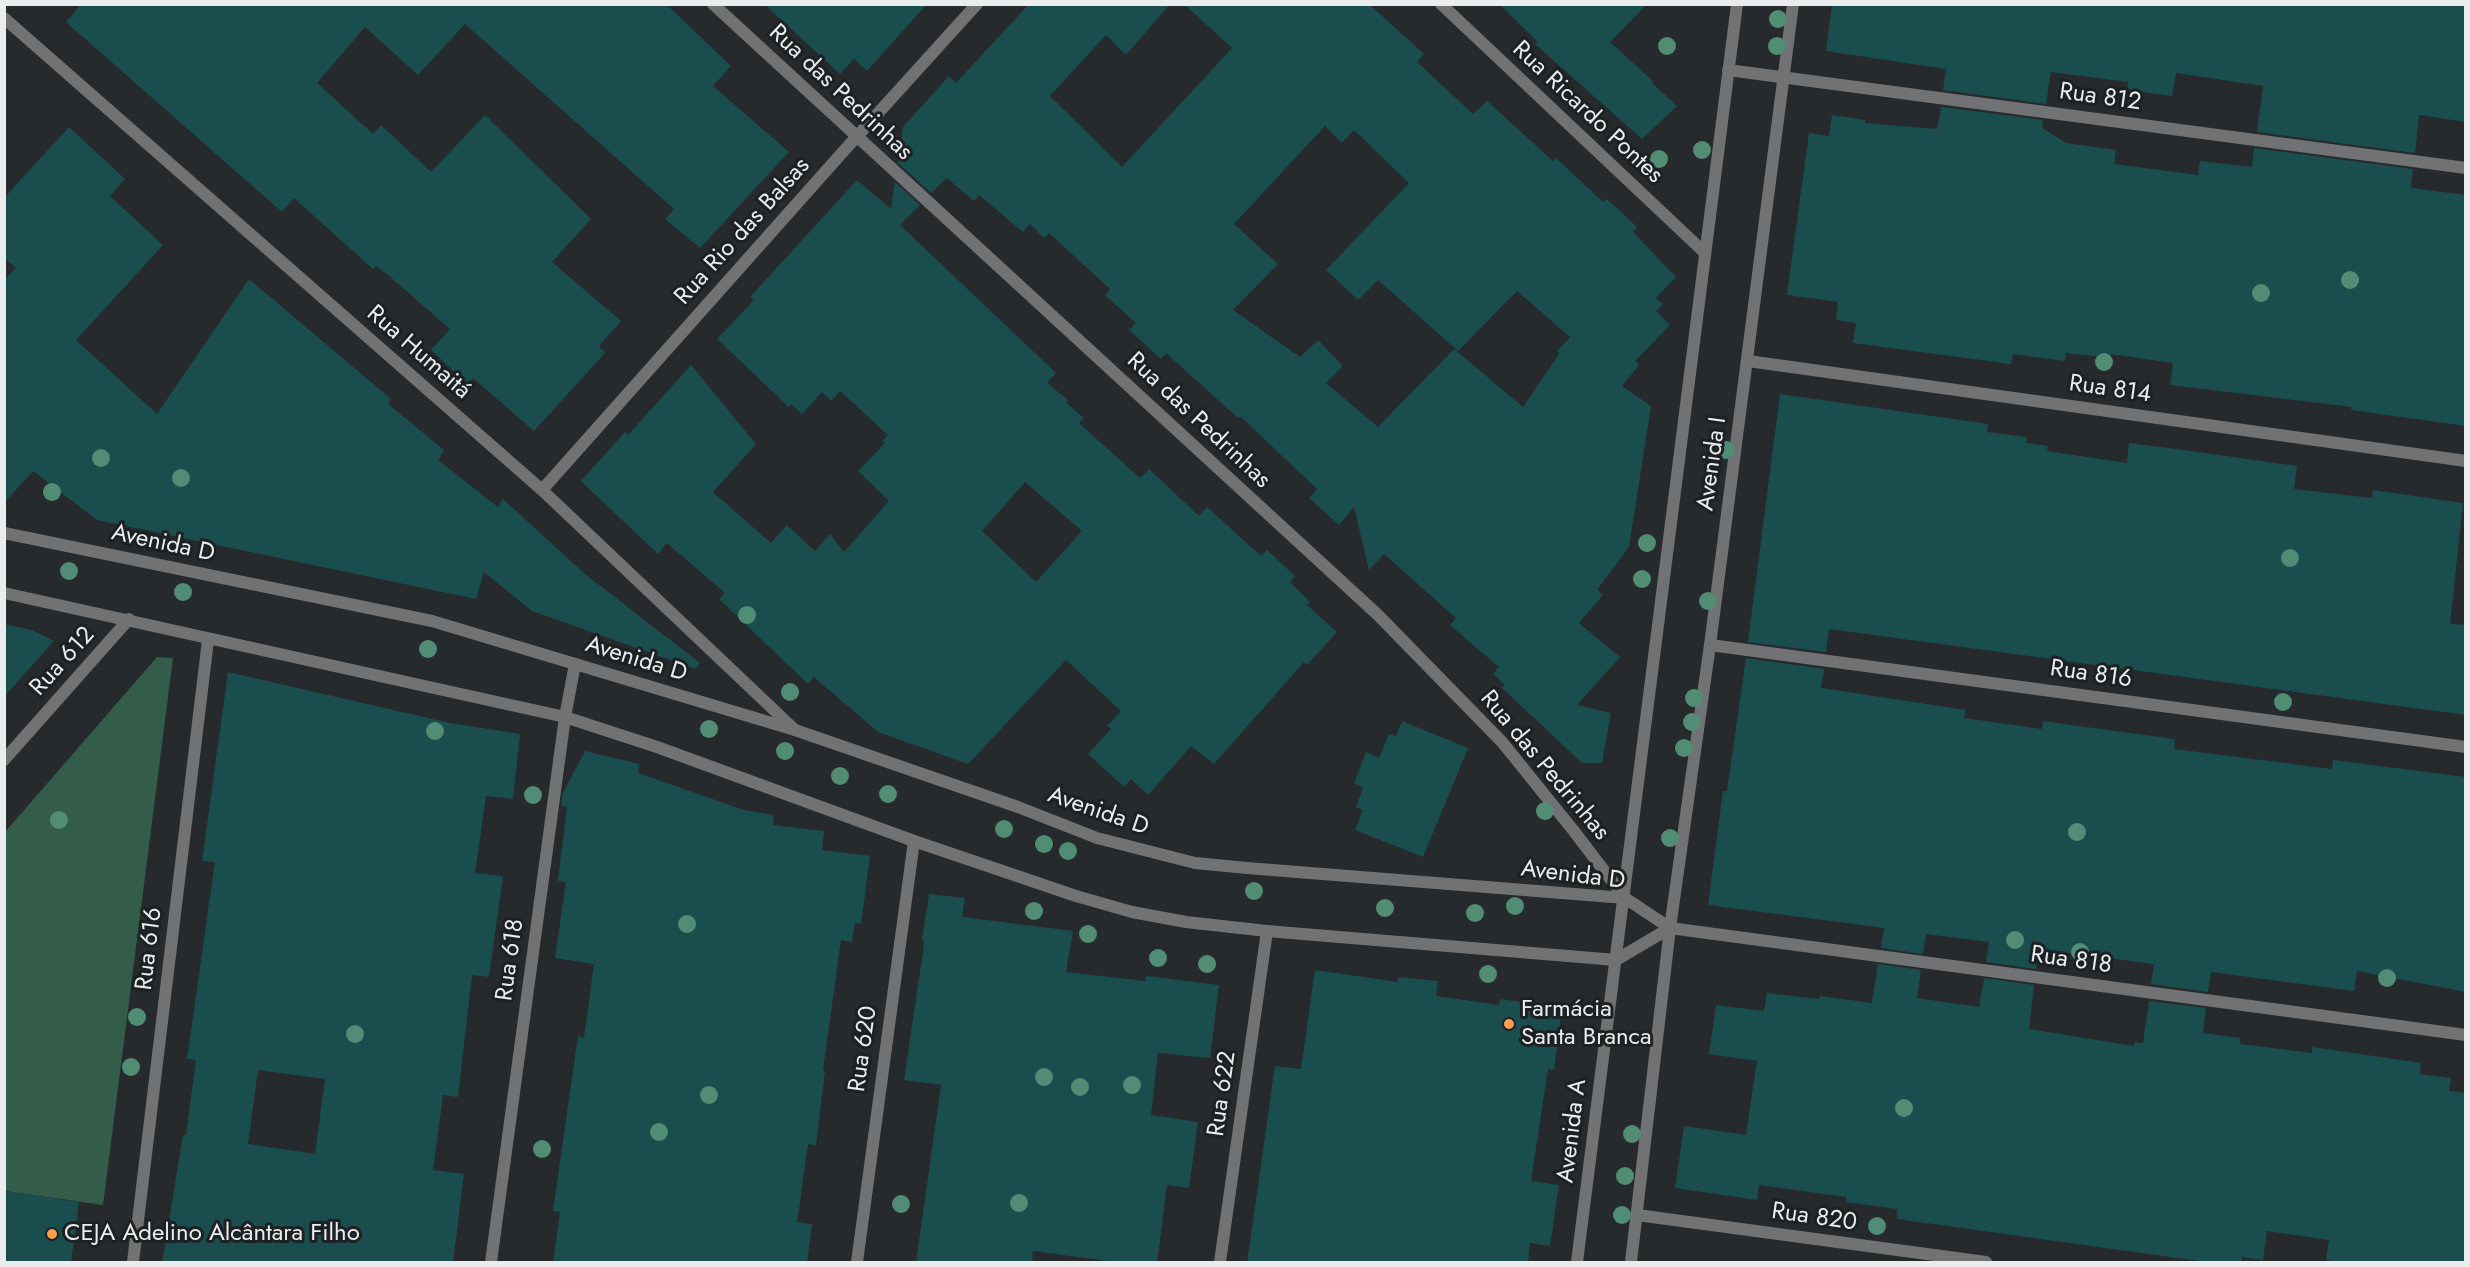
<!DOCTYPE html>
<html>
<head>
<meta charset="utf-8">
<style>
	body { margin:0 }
	#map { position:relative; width:2470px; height:1267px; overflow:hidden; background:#272a2c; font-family:Jost,sans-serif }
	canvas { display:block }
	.frame { position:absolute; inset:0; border:6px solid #eaedee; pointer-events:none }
</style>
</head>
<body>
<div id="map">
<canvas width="2470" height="1267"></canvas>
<div class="frame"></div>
</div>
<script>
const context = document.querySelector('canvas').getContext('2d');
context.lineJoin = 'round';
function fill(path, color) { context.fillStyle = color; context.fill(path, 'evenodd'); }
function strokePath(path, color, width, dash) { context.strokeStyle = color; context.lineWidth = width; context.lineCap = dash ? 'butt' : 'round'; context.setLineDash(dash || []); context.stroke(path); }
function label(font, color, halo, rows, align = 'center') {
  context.font = font + ' Jost,sans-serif'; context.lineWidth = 6; context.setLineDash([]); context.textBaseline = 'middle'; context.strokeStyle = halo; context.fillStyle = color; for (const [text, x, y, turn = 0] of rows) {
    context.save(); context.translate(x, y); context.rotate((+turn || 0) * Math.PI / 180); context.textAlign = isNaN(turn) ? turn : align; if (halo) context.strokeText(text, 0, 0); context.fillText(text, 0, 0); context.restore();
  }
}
fill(new Path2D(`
	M157 657 173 658 103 1205 5 1191V832Z`), '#335d4a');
fill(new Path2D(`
	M81 4H666L731 66 713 86 789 152 700 248 665 219 674 209 465 24 418 75 365 27 317 83 373 134 381 125 431 172 485 115 591 219 552 262 621 321 599 346 605 353 534 431 473 378 467 384 431 350 450 329 388 275 376 266 373 269 294 198 282 212 66 22Z
	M764 4H927L867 71 854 59 840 74Z
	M1029 4H1170L1126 55 1106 35 1050 96 1122 167 1232 48 1184 4H1369L1424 54 1417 62 1473 114 1487 101 1553 161 1556 158 1603 202 1607 199 1637 227 1633 232 1676 277 1656 298 1663 304 1656 311 1670 325 1635 361 1639 365 1622 386 1651 406 1629 547 1597 590 1603 595 1579 623 1620 657 1577 705 1611 713 1602 763H1582L1501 687 1505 685 1493 674 1499 667 1450 625 1456 618 1384 554 1369 570 1354 507 1339 525 1309 498 1317 489 1240 416 1238 418 1166 353 1161 359 1129 330 1136 323 1105 295 1110 289 1049 233 1044 238 1030 224 1023 232 979 195 974 201 947 178 931 193 898 163 903 127 949 76 956 83ZM1325 126 1342 143 1354 130 1409 183 1326 270 1358 300 1378 280 1458 351 1517 291 1570 337 1557 351 1559 354 1523 407 1454 349 1378 427 1326 383 1343 366 1318 340 1300 357 1233 310 1278 264 1234 224Z
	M1499 4H1647L1610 42 1654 82 1652 83 1677 106 1642 139 1535 44 1538 42Z
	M1832 4H2466V122L2419 115 2415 153 2257 132 2263 86 2176 73 2172 96 2127 90 2128 82 2051 72 2046 104 1943 90 1946 69 1826 51Z
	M1941 107 2043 120 2042 128 2066 143 2116 150 2114 164 2198 175 2200 161 2252 167 2254 148 2413 169 2411 188 2466 195V426L2351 410 2352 407 2170 385 2173 363 2111 354 2110 358 2066 353 2065 361 2013 354 2011 364 1853 343 1856 323 1836 320 1838 302 1787 295 1809 133 1829 136 1832 115 1865 120V123L1937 129Z
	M69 127 125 179 110 196 163 245 76 340 157 414 249 279 391 399 388 404 444 450 438 460 498 507 503 499 585 574 700 663 696 669 532 611 484 572 476 599 97 520 33 471 4 503V280L16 268 4 258V198Z
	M857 180 891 209 895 182 920 205 900 225 1056 373 1047 383 1068 400 1066 403 1084 418 1079 423 1140 478 1149 469 1199 516 1207 507 1261 556 1267 550 1295 576 1290 582 1310 602 1307 605 1337 632 1307 665 1304 662 1214 764 1191 746 1148 795 1131 779 1124 787 1088 754 1111 729 1107 726 1121 711 1066 660 968 764 878 732 814 677 808 684 719 599 725 593 667 543 658 554 581 481 625 432 628 435 691 365 756 444 713 492 771 543 787 525 815 551 830 534 844 552 889 501 858 471 885 443 882 441 888 435 840 391 831 401 822 392 802 414 791 404 789 407 717 339 754 300 750 297ZM1025 482 1082 531 1036 582 982 531Z
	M1780 394 1988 424 1987 432 2027 437 2026 443 2048 446 2047 451 2127 463 2129 443 2176 449 2297 466 2294 489 2372 498 2373 490 2463 503 2450 624 2466 625V715L1829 629 1826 652 1748 642Z
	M4 624 32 630 54 641 4 697Z
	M1746 658 1824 669 1821 688 1966 710 1964 718 2042 729 2043 721 2122 732 2175 739 2174 749 2332 769 2333 760 2466 777V992L2357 971 2354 991 2211 972 2208 992 2151 984 2154 964 2038 949 2036 969 1986 962 1989 942 1926 934 1923 954 1881 948 1884 928 1708 905 1723 791H1727Z
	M228 672 450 723 520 734 513 799 486 796 475 873 503 876 489 977 472 975 458 1097 443 1095 433 1170 464 1174 453 1263H162L183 1135H186L196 1060 187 1059 215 862 202 861ZM258 1070 325 1079 315 1154 248 1144Z
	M1402 721 1468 748 1423 857 1355 830 1363 810 1356 807 1363 788 1354 783 1366 752 1379 758 1389 734 1396 736Z
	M585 751 639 764 638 773 744 810 774 815 773 825 824 831 822 850 870 856 861 924 855 923 852 942 841 940 823 1070 825 1071 816 1145 808 1144 797 1222 812 1224 807 1263H553L560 1212 553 1211 578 1036 584 1038 594 964 555 958 566 882 558 881 567 807 561 806 563 793Z
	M929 894 965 898 962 917 1073 931 1066 972 1145 981 1146 976 1219 985 1210 1058 1158 1053 1151 1115 1198 1122 1189 1188 1167 1185 1157 1263H1123L1033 1251 1032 1263H916L941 1085 904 1080 923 952 924 941 922 940Z
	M1878 964 1921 970 1917 998 1979 1007 1984 978 2034 985 2029 1029 2134 1046 2135 1042 2143 1043 2149 1001 2206 1008 2203 1033 2240 1038V1044L2312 1053V1047L2421 1063 2420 1074 2451 1078 2449 1091 2466 1093V1263H2346L2326 1260 2329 1240 2267 1231 2263 1260 2242 1257 2241 1263H2214L1897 1219V1209L1846 1202V1197L1759 1185 1757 1200 1675 1188 1684 1126 1746 1135 1757 1061 1709 1054 1716 1005 1764 1011 1767 993 1819 999 1820 996 1872 1003Z
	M1315 970 1397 982 1398 977 1438 981 1436 996 1499 1005 1500 999 1562 1008 1554 1070 1548 1069 1531 1181 1559 1185 1550 1246 1530 1243 1528 1263H1247L1275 1066 1301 1069Z
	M4 1191 79 1202 71 1263H4Z`), '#1a4d4e');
strokePath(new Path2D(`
	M713 4 1378 615 1502 742 1573 830 1625 898
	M1441 4 1704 252
	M4 18 542 490 795 730
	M1728 70 2466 168
	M1748 361 2466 461
	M542 490 841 154 977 4
	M1710 645 2466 747
	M4 760 129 619
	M1670 928 2466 1035
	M1637 1215 1986 1262
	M133 1262 208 640
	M491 1262 565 717 575 664
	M857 1262 914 841
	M1220 1262 1267 931`), '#717274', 12);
strokePath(new Path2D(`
	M4 533 432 621 795 730 1018 807 1097 838 1195 863 1247 868 1625 898 1670 928
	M4 593 565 717 657 747 914 841 1076 896 1132 912 1186 922 1267 931 1616 960 1670 928
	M1577 1262 1737 4
	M1631 1262 1670 928 1710 645 1793 4`), '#717274', 12);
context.fillStyle = '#518c74';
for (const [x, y] of [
	[1778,19],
	[1667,46],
	[1777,46],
	[1702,150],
	[1659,159],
	[2350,280],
	[2261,293],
	[2104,362],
	[1726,450],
	[101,458],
	[181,478],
	[52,492],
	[1647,543],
	[2290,558],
	[69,571],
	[1642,579],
	[183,592],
	[1708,601],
	[747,615],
	[428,649],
	[790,692],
	[1694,698],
	[2283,702],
	[1692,722],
	[709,729],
	[435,731],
	[1684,748],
	[785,751],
	[840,776],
	[888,794],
	[533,795],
	[1545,811],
	[59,820],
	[1004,829],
	[2077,832],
	[1670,838],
	[1044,844],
	[1068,851],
	[1254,891],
	[1515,906],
	[1385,908],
	[1034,911],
	[1475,913],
	[687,924],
	[1088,934],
	[2015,940],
	[2080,952],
	[1158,958],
	[1207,964],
	[1488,974],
	[2387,978],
	[137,1017],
	[355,1034],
	[131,1067],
	[1044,1077],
	[1132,1085],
	[1080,1087],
	[709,1095],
	[1904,1108],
	[659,1132],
	[1632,1134],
	[542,1149],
	[1625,1176],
	[1019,1203],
	[901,1204],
	[1622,1215],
	[1877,1226]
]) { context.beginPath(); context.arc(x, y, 9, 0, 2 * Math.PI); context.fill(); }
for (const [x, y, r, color] of [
	[1509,1024,6,"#fa9f4e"],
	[52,1234,6,"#fa9f4e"]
]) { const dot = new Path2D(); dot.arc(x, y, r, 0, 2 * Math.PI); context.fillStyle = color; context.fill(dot); strokePath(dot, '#1d2123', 2); }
label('24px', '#eaedee', '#1d2123', [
	["Rua das Pedrinhas",840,93,43],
	["Rua 812",2100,98,8],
	["Rua Ricardo Pontes",1587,113,43],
	["Rua Rio das Balsas",743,232,-48],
	["Rua Humaitá",418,353,41],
	["Rua 814",2110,390,8],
	["Rua das Pedrinhas",1198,421,43],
	["Avenida I",1713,464,-82],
	["Avenida D",163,544,12],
	["Avenida D",636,660,17],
	["Rua 612",63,662,-48],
	["Rua 816",2091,675,8],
	["Rua das Pedrinhas",1544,766,50],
	["Avenida D",1098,812,19],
	["Avenida D",1573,876,7],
	["Rua 616",150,949,-83],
	["Rua 618",511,960,-82],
	["Rua 818",2071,961,8],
	["Rua 620",864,1049,-82],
	["Rua 622",1223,1094,-82],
	["Avenida A",1573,1131,-83],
	["Rua 820",1814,1218,8]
]);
label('24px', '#eaedee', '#1d2123', [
	["Farmácia",1521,1010],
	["Santa Branca",1521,1038],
	["CEJA Adelino Alcântara Filho",64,1234]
], 'left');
</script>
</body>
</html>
